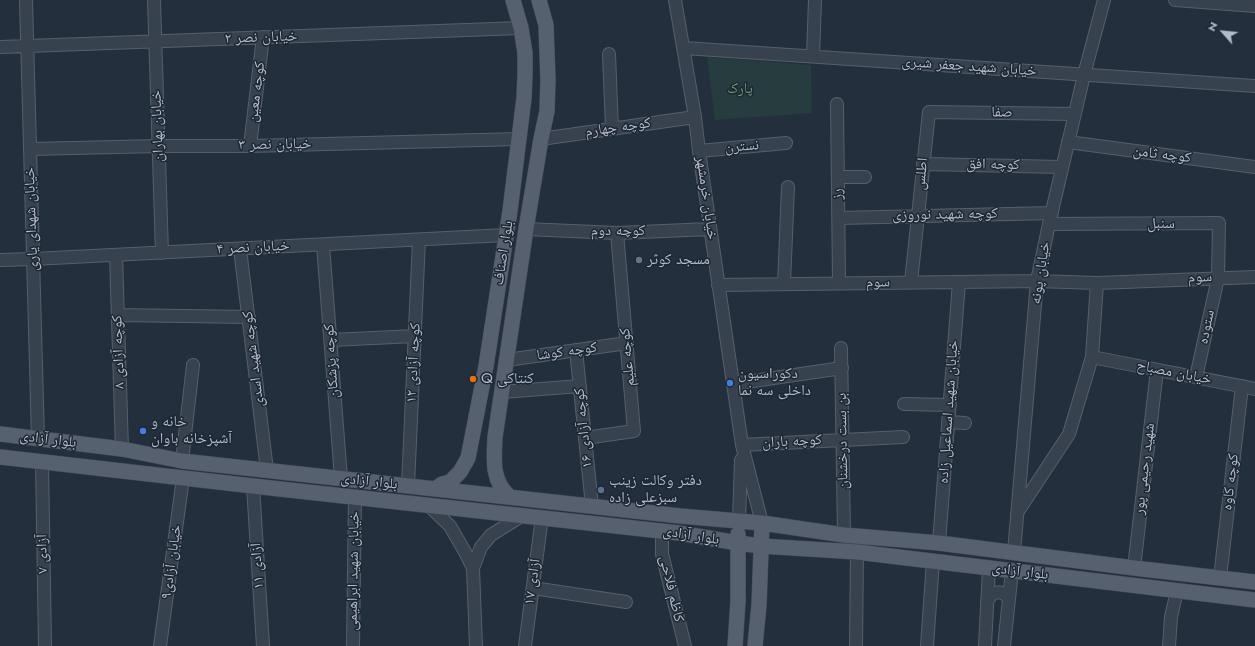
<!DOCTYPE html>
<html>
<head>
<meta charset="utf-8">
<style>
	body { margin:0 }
	#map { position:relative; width:1255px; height:646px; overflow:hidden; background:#242f3e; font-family:Jost,sans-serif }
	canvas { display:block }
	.north { position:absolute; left:1203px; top:12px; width:40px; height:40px; -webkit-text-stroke:3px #1d2633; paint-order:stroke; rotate:297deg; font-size:11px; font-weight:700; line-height:16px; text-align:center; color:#b4bcc9 }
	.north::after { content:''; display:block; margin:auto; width:14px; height:18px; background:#b4bcc9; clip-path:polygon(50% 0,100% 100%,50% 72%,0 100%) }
</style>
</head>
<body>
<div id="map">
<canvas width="1255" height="646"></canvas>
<div class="north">N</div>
</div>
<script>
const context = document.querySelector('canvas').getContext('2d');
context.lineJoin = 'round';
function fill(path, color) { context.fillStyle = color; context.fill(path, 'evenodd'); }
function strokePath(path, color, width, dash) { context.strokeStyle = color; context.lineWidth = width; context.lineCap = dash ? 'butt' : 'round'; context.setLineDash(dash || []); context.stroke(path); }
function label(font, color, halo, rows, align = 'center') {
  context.font = font + ' Jost,"Noto Naskh Arabic",sans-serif'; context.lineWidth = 3; context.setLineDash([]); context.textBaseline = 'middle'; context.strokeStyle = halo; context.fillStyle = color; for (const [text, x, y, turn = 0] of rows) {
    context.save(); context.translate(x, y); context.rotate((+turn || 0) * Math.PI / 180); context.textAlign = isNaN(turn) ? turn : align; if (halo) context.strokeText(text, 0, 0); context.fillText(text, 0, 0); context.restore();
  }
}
fill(new Path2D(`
	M707 57 811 65 812 113 715 120Z`), '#263c3f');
const minor = new Path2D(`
	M26 0 38 439
	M154 0 162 253
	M675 0 695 117 699 151 742 445 762 523
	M1175 0 1255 6
	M0 47 521 28
	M684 48 1255 86
	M609 54 612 129
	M813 56 815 0
	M837 104 839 283
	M541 139 695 117
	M1068 142 1255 167
	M250 146 263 37
	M30 149 159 146H250L519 139
	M699 151 786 143
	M923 164 1062 167
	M838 177H865
	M839 218 1052 213
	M1049 224 1219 223 1218 278 1196 377
	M526 229 617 233 710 229
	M323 245 341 478
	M240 249 267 470
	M116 255 122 449
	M0 260 33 259 506 235
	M911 282 929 112 1075 114
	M1097 283 1255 277
	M784 284 788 187
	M718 285 1037 281 1097 283 1092 357 1069 434 1017 513
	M118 315 249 317
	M331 340 415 336
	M841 348 844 535
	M576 350 592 506
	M1092 357 1255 389
	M507 360 627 343
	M733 384 842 368
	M502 392 580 386
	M904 404 950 405
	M948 422 965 423
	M585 438 634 431 617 233
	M742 445 903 437
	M182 461 193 365
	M42 462 45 646
	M253 486 263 646
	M408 486 419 240
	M428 505 450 526 465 552 473 568 476 646
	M739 521 741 460
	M662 531V554L685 646
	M939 543 959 282
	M1014 552 1037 281 1049 224 1084 75 1104 0
	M473 568 481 547 491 535 523 515
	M1134 568 1157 370
	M1220 578 1242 386
	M533 588 626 602
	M987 601C993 591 1000 589 1009 598
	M160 646 183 478
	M353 646 355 497
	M525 646 542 517
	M856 646 857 552
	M927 646 933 561
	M985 646 989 568
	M1004 646 1012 571
	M1169 646 1171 617 1177 591`);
const major = new Path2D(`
	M0 434 122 449 182 461 680 516 762 523 844 535 939 543 1134 568 1255 582
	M0 457 253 486 679 533 738 543 761 546 857 552 1255 600
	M435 489 442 484 450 482 460 472 468 458 486 366 510 211 524 98 525 75V53L521 28 513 0
	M510 497C491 481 494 459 495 437L526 229 541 139 547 111 548 80 546 25 539 0
	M735 646 738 601V534
	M755 646 759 605 762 523`);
strokePath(minor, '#565f6c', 14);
strokePath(major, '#414a57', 16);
strokePath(minor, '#38414e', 12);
strokePath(major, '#56606e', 15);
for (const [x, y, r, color] of [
	[639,260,4,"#6b7280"],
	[473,379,4,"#e8710a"],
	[730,383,4,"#3f7fe0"],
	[143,431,4,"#3f7fe0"],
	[601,490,4,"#5c6f8a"]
]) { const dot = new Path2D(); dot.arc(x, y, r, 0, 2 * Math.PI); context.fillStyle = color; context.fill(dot); strokePath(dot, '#1d2633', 1.5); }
label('15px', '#b4bcc9', '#1d2633', [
	["خیابان نصر ۲",261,38,-2],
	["خیابان شهید جعفر شیری",969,67,4],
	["کوچه معین",257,92,-83],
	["صفا",1002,113,1],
	["خیابان بهاران",158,126,-92],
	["کوچه چهارم",618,128,-8],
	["خیابان نصر ۳",275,145,-1],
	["نسترن",742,147,-5],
	["کوچه ثامن",1162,155,7],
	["کوچه افق",993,165,1],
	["اطلس",922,174,-84],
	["رز",838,194,-91],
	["خیابان خرمشهر",706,198,82],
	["کوچه شهید نوروزی",945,215,-1],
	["خیابان شهدای یاری",32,219,-92],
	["سنبل",1161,224],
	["کوچه دوم",618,231],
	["خیابان نصر ۴",253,248,-3],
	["بلوار اصناف",504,253,-81],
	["خیابان پونه",1041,273,-81],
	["سوم",1200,278,-3],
	["سوم",878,283,-1],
	["ستوده",1207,327,-78],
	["کوچه آزادی ۸",119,352,-92],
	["کوچه کوشا",567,352,-8],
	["کوچه علیم",628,357,-95],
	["کوچه شهید اسدی",254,359,-97],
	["کوچه پزشکان",332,361,-94],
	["کوچه آزادی ۱۲",414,363,-87],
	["خیابان مصباح",1174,373,11],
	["خیابان شهید اسماعیل زاده",949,412,-86],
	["کوچه آزادی ۱۶",584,428,-96],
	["بلوار آزادی",48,440,7],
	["بن بست درخشنان",843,441,-91],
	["کوچه باران",792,442,-3],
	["شهید رحیمی پور",1145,469,-83],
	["بلوار آزادی",369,482,6],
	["کوچه کاوه",1231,482,-83],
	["بلوار آزادی",691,536,9],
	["آزادی ۷",43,554,-91],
	["خیابان آزادی۹",172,562,-82],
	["آزادی ۱۱",258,566,-94],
	["خیابان شهید ابراهیمی",354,571,-89],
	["بلوار آزادی",1020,572,7],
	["آزادی ۱۷",533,582,-82],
	["کاظم فلاحی",671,589,77]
]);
label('15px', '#6b9a76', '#1d2633', [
	["پارک",740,89]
]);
label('15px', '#b4bcc9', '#1d2633', [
	["مسجد کوثر",647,260],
	["دکوراسیون",738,374],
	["داخلی سه نما",738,391],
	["Q کنتاکی",481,379],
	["خانه و",151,422],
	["آشپزخانه باوان",151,439],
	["دفتر وکالت زینب",609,481],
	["سبزعلی زاده",609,498]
], 'left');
</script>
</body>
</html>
